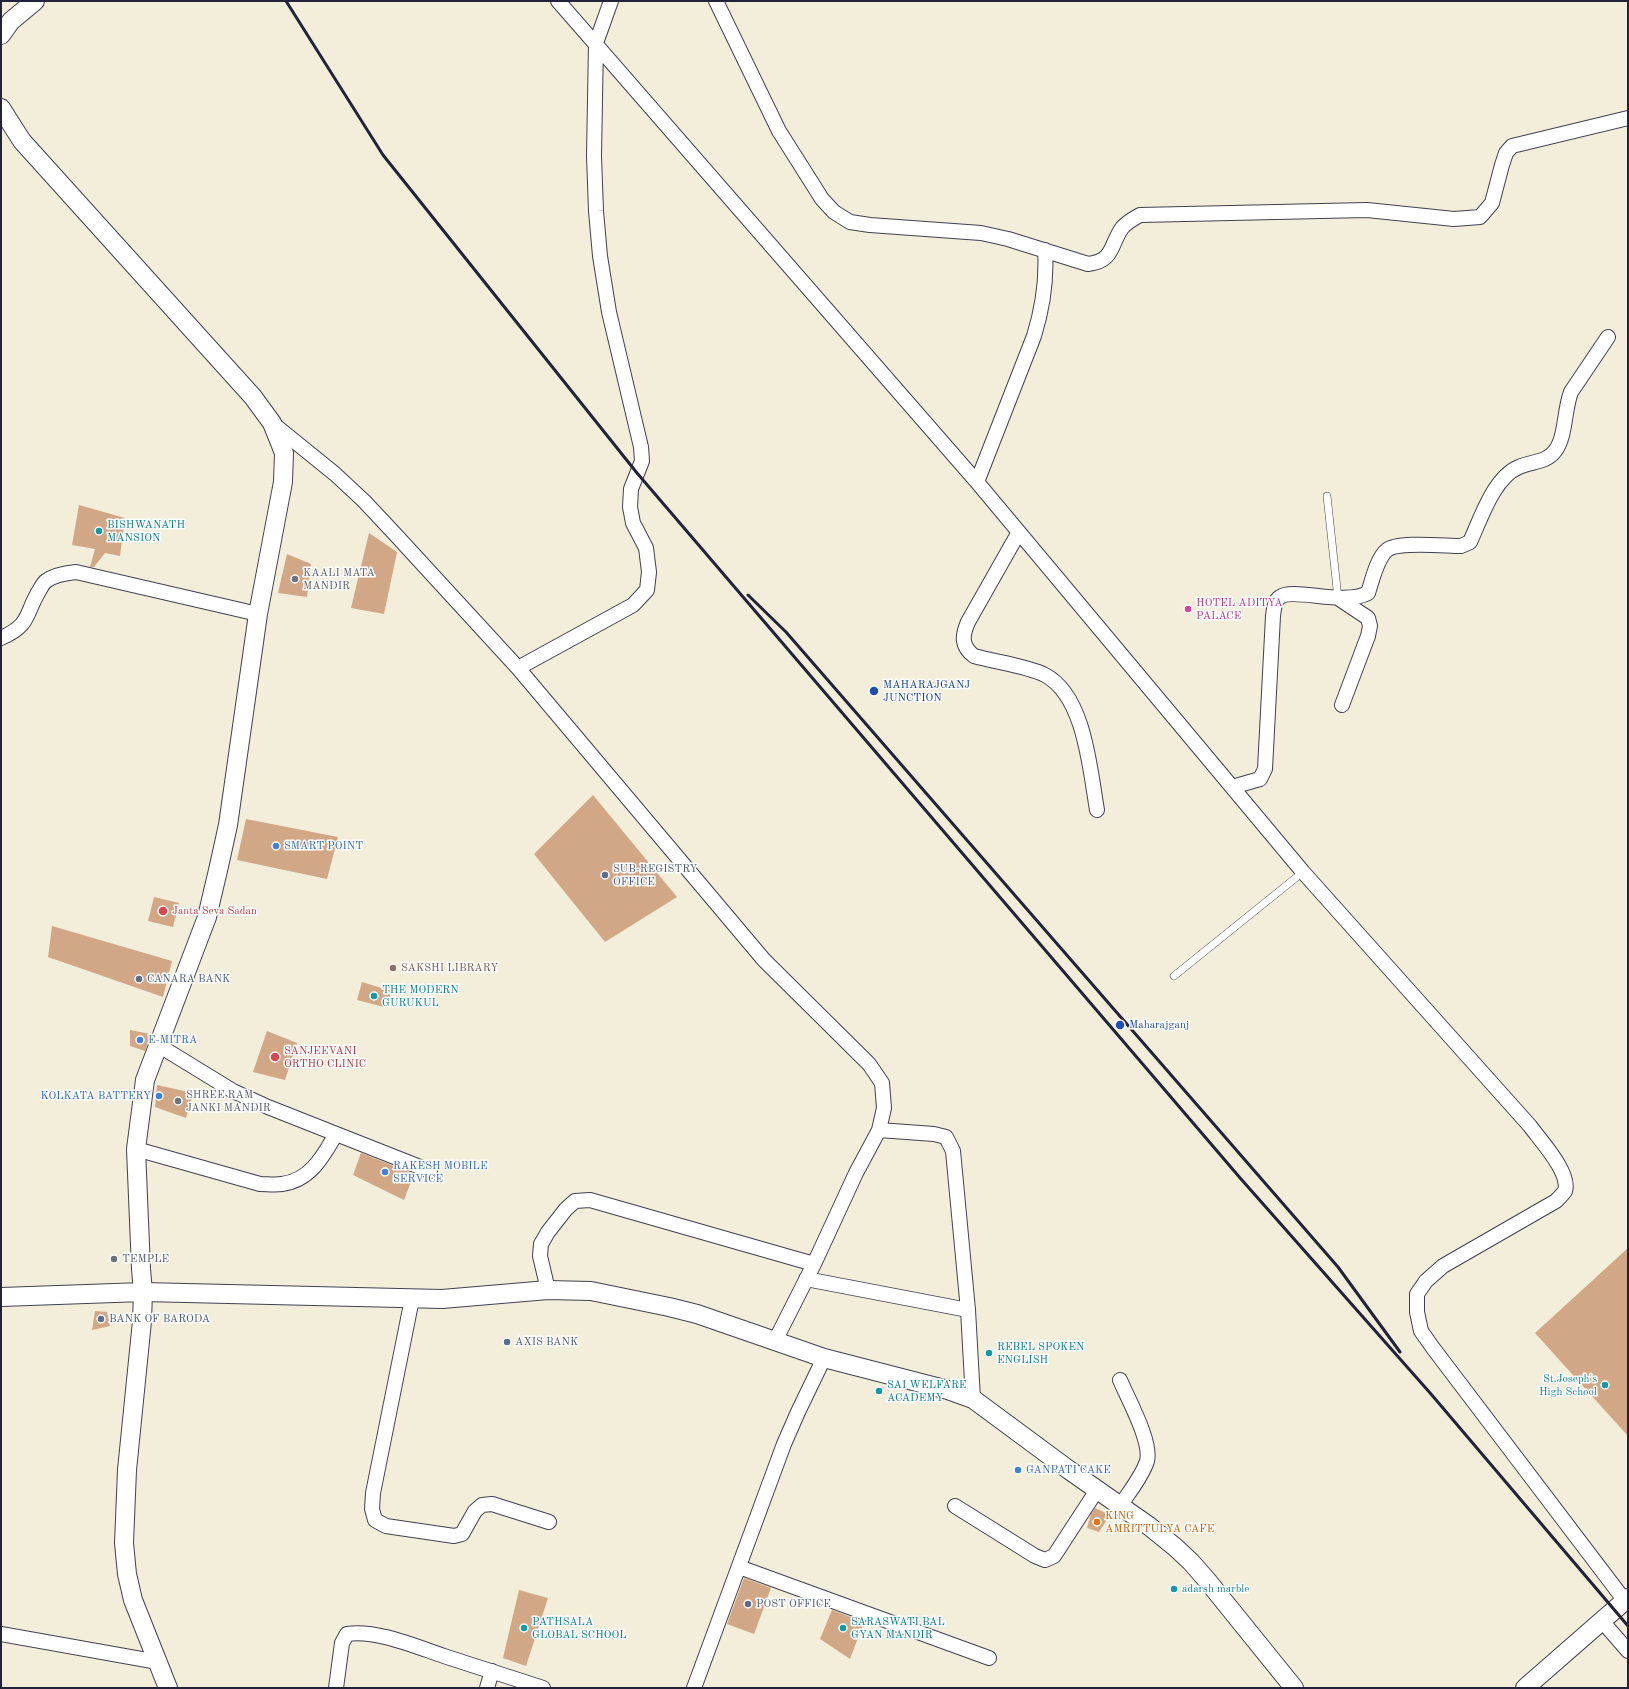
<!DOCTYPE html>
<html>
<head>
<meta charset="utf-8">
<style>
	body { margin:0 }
	#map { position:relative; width:1629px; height:1689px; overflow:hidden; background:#f2eeda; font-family:"Old Standard TT",serif }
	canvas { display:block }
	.frame { position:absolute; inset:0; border:2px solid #22223b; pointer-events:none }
</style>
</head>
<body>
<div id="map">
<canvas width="1629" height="1689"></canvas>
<div class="frame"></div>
</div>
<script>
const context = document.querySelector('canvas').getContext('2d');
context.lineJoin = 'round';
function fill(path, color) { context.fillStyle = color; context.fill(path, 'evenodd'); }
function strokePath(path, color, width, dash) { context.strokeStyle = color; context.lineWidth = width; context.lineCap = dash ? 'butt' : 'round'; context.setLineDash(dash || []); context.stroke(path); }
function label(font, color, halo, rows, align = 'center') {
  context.font = font + ' "Old Standard TT",serif'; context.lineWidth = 3; context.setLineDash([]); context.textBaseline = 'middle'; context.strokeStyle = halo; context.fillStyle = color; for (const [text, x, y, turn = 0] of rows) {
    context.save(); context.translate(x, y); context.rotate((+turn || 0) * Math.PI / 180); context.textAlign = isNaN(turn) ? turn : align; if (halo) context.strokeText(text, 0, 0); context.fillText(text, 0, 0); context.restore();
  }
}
fill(new Path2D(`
	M79 505 125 518 120 556 105 553 94 567H90L95 549 72 545Z
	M369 533 397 552 384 614 351 608Z
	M287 554 311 564 307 597 278 593Z
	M593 795 677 897 605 942 534 854Z
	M246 819 338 837 327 879 237 860Z
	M154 897 179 903 173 927 148 921Z
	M52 926 172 961 163 997 48 957Z
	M362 982 391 991 388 1008 357 1000Z
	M130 1030 151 1034 145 1051 130 1046Z
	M267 1031 297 1043 285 1080 253 1072Z
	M157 1085 193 1093 186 1118 155 1107Z
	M361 1153 414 1174 404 1200 353 1175Z
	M1628 1248V1436L1535 1333Z
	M95 1311 107 1312 110 1326 92 1330Z
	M1095 1508 1110 1515 1099 1532 1087 1528 1091 1514Z
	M744 1578 771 1588 754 1634 727 1624Z
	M519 1590 548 1598 526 1666 503 1658Z
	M832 1610 864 1622 850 1659 820 1639Z`), '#d1a786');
const service = new Path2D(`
	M1327 496 1338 598
	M1174 976 1303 872`);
const minor = new Path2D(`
	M558 1 977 482 1303 872 1530 1126C1540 1140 1571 1173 1565 1191 1563 1194 1559 1198 1556 1201L1443 1266 1426 1281 1417 1294V1312L1421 1331 1433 1348 1625 1601
	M716 1 779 131 822 199 834 212 850 222 870 225 981 233 1008 239 1088 264C1114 261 1110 245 1122 228 1127 222 1133 219 1140 215L1367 210 1454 219 1480 217 1492 203 1502 165 1506 153 1512 146 1628 118
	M272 423 335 474 364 501 394 533 518 668 764 960 869 1064 882 1083 884 1108 879 1130 856 1173 814 1264 775 1341
	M977 482 1034 336C1043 307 1047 280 1045 250
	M1019 532 968 622C962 636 961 646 974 656 995 662 1028 666 1045 675 1085 696 1090 770 1097 810
	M1338 598 1368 618 1370 626 1368 636 1342 705
	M1 638C31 625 25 614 39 591 41 588 43 583 46 581 54 575 66 573 76 572L258 614
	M518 668 633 605 647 590 649 572 646 548 633 523 630 507 631 489 642 461 641 447 609 312 600 256 596 211 594 156 596 43 611 1
	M1232 787 1260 779 1265 769 1273 616C1274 609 1274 601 1280 597 1293 587 1344 606 1368 593 1372 581 1377 558 1387 550 1398 541 1445 546 1461 546L1470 542C1481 518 1494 477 1519 467 1532 461 1546 463 1555 451 1566 437 1564 410 1571 392L1608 337
	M158 1045 233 1091 268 1107 430 1171
	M879 1130 934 1134 946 1137 953 1151 968 1310 973 1399
	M136 1149 260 1184C267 1184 275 1185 282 1184 311 1180 323 1156 336 1134
	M806 1279 968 1310
	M548 1290 540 1256 541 1244 548 1232 566 1209 575 1201 590 1200 814 1264
	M412 1299 373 1493 372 1509 375 1520 386 1526 454 1536 462 1534 475 1511 482 1505 492 1504 549 1522
	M1120 1380C1128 1399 1152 1442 1147 1461 1142 1477 1129 1492 1120 1506
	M955 1506 1035 1556 1045 1560 1054 1556 1097 1490
	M739 1567 989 1658
	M1602 1621 1628 1651
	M1 1634 158 1662
	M336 1688 342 1643 347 1634C375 1629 417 1647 444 1656 477 1667 510 1677 543 1688
	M487 1688 492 1671
	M694 1688 784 1444 798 1412 824 1358`);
const tertiary = new Path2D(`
	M1 35 11 21 35 1
	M1 108 22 141 253 397 272 423 284 453 283 482 258 614 228 825 219 866 207 917 145 1080 136 1149 141 1269 143 1292 142 1321 127 1470 124 1543 127 1574 133 1600 168 1688
	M1 1297 143 1292 442 1299 548 1290 591 1291 669 1307 697 1314 824 1358 948 1390 973 1399 1069 1470 1149 1526 1175 1547 1191 1562 1206 1579 1294 1688
	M1525 1688 1628 1598`);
strokePath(service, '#414153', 8);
strokePath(minor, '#414153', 16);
strokePath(tertiary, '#414153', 20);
strokePath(service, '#fff', 7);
strokePath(minor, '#fff', 14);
strokePath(tertiary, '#fff', 18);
strokePath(new Path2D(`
	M286 1 383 155 637 473 1241 1179 1431 1394 1628 1626
	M748 595 786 632 1338 1267 1400 1352`), '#22223b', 3);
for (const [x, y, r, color] of [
	[99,531,4,"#0f9aa8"],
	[295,579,4,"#6b7280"],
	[1188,609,4,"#d1479c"],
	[874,691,5,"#1a4fb4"],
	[276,846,4,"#3f7fe0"],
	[605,875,4,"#5c6f8a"],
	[163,911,5,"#e0444e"],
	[393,968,4,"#8d6e63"],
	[139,979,4,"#5c6f8a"],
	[374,996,4,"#0f9aa8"],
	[1120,1025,5,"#1a4fb4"],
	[140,1040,4,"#3f7fe0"],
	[275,1057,5,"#e0444e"],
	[159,1096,4,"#3f7fe0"],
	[178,1101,4,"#6b7280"],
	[385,1172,4,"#3f7fe0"],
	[114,1259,4,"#6b7280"],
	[101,1319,4,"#5c6f8a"],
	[507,1342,4,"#5c6f8a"],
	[989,1353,4,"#0f9aa8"],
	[1605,1385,4,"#0f9aa8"],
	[879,1391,4,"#0f9aa8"],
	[1018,1470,4,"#3f7fe0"],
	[1097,1522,4,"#e8710a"],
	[1174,1589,4,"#0f9aa8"],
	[748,1604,4,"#5c6f8a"],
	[524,1628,4,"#0f9aa8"],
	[843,1628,4,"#0f9aa8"]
]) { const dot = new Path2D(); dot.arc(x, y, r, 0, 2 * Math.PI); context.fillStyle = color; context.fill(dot); strokePath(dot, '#fff', 1.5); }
label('11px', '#0d838f', '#fff', [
	["BISHWANATH",107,525],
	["MANSION",107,538],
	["THE MODERN",382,990],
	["GURUKUL",382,1003],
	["REBEL SPOKEN",997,1347],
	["ENGLISH",997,1360],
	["St.Joseph's",1597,1379,"right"],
	["High School",1597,1392,"right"],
	["SAI WELFARE",887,1385],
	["ACADEMY",887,1398],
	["adarsh marble",1182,1589],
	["PATHSALA",532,1622],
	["GLOBAL SCHOOL",532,1635],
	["SARASWATI BAL",851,1622],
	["GYAN MANDIR",851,1635]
], 'left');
label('11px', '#5b616d', '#fff', [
	["KAALI MATA",303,573],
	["MANDIR",303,586],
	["SHREE RAM",186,1095],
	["JANKI MANDIR",186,1108],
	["TEMPLE",122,1259]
], 'left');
label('11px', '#b23c85', '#fff', [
	["HOTEL ADITYA",1196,603],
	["PALACE",1196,616]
], 'left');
label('11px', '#164399', '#fff', [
	["MAHARAJGANJ",883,685],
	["JUNCTION",883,698],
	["Maharajganj",1129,1025]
], 'left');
label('11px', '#366cbe', '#fff', [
	["SMART POINT",284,846],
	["E-MITRA",148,1040],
	["KOLKATA BATTERY",151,1096,"right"],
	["RAKESH MOBILE",393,1166],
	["SERVICE",393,1179],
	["GANPATI CAKE",1026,1470]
], 'left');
label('11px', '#4e5e75', '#fff', [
	["SUB-REGISTRY",613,869],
	["OFFICE",613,882],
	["CANARA BANK",147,979],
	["BANK OF BARODA",109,1319],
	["AXIS BANK",515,1342],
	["POST OFFICE",756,1604]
], 'left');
label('11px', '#be3a42', '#fff', [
	["Janta Seva Sadan",172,911],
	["SANJEEVANI",284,1051],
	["ORTHO CLINIC",284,1064]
], 'left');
label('11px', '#785e54', '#fff', [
	["SAKSHI LIBRARY",401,968]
], 'left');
label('11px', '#c56008', '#fff', [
	["KING",1105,1516],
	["AMRITTULYA CAFE",1105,1529]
], 'left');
</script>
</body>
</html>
